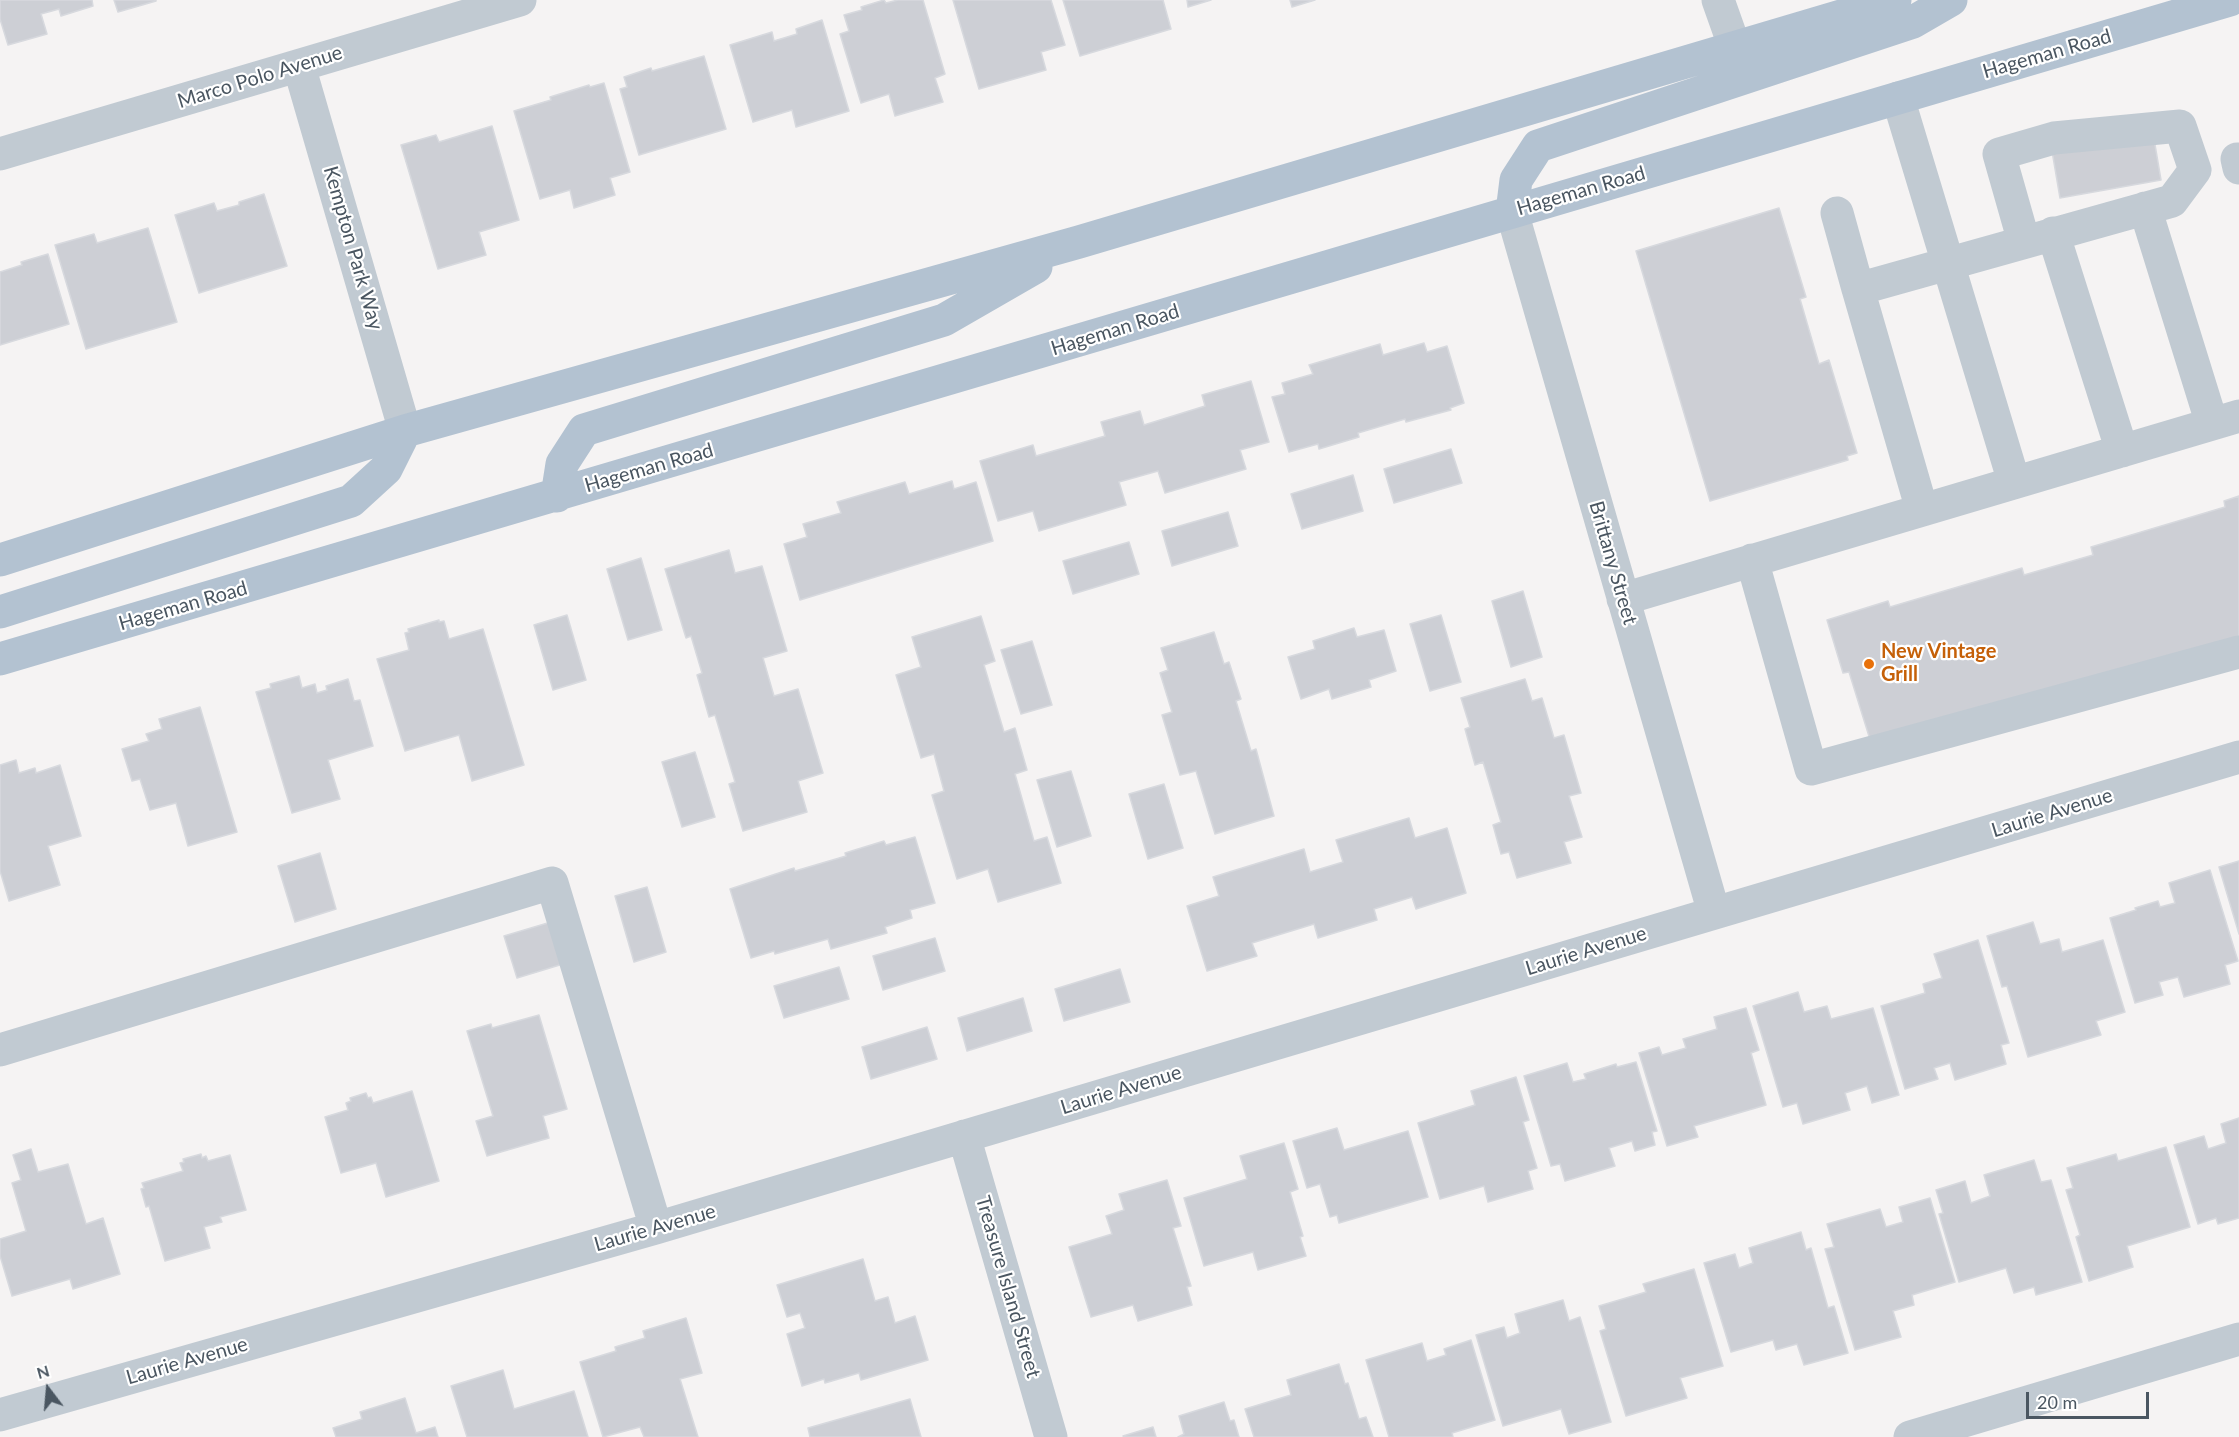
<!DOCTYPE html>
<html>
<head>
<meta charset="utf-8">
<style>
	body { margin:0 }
	#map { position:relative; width:2239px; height:1437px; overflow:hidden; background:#f5f3f3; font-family:Lato,sans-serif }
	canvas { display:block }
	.north { position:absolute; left:18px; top:1359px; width:60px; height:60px; -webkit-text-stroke:4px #fff; paint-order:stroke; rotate:344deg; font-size:16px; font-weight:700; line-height:24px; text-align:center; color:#4a5661 }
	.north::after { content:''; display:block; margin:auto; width:21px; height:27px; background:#4a5661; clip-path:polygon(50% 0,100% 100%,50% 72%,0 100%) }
	.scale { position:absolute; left:2026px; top:1392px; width:123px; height:27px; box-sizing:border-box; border:3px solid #4a5661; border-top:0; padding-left:8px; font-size:18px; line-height:21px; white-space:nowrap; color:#4a5661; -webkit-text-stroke:4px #fff; paint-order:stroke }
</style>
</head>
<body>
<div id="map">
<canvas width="2239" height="1437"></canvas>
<div class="north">N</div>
<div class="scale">20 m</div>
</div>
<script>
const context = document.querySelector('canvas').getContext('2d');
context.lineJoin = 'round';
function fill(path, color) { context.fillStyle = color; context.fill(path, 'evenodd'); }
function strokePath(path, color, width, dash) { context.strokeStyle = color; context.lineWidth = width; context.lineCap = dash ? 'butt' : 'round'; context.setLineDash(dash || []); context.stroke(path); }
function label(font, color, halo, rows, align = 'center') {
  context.font = font + ' Lato,sans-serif'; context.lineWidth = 4.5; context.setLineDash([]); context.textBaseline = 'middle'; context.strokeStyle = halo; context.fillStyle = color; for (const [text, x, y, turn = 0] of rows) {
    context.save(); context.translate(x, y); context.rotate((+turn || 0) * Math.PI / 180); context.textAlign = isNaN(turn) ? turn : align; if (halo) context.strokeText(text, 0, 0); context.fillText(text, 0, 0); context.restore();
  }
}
const building = new Path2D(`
	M0 0H92L93 6 61 16 59 9 41 14 47 34 8 45 0 19Z
	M114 0H156V1L118 12Z
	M884 0 886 3 898 0H923L945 74 935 78 943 102 895 116 889 94 861 103 840 34 849 31 844 15 862 10 861 7Z
	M953 0H1051L1065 45 1041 52 1046 70 979 89Z
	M1063 0H1163L1171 29 1080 56Z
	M1187 0H1211L1188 7Z
	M1290 0H1315L1292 7Z
	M822 20 849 111 796 127 792 110 753 122 730 45 772 32 774 41 797 34 796 29Z
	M704 56 726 129 639 155 620 89 627 87 624 77 651 68 652 71Z
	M604 83 630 172 610 178 615 195 574 208 570 190 540 199 514 111 551 100 550 97 589 85 590 87Z
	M492 126 519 220 479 232 486 255 438 269 401 145 436 135 439 142Z
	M2153 133 2161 180 2060 198 2052 151Z
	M264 194 287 266 199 293 175 215 214 203 217 211 239 205V202Z
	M1779 208 1806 297 1800 299 1819 364 1829 360 1857 453 1847 456 1848 460 1710 501 1636 251Z
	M148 228 177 322 86 349 55 245 94 234 97 243Z
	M48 254 69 324 0 345V272L22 265 21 262Z
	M1424 343 1427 352 1447 346 1464 403 1450 408 1451 410 1406 422 1405 419 1358 433 1359 437 1319 449 1318 444 1289 452 1272 397 1285 394 1282 383 1313 374 1309 365 1380 344 1383 355Z
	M1251 381 1269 442 1240 450 1246 469 1165 493 1158 471 1119 482 1126 505 1039 531 1033 511 998 521 980 461 1033 445 1036 456 1105 436 1101 422 1140 411 1144 425 1205 406 1202 395Z
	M1451 449 1462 483 1394 503 1384 469Z
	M1353 475 1363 511 1302 529 1291 494Z
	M952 481 954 489 976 482 993 541 800 600 784 544 807 537 803 524 841 513 837 502 905 482 909 494Z
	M2239 496V641L1872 746 1849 672 1843 673 1827 620 1888 601 1890 607 2022 568 2024 575 2093 555 2091 547 2225 507 2224 501Z
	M1228 512 1238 546 1172 566 1162 531Z
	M1129 542 1139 574 1073 594 1063 561Z
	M729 550 735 573 762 566 787 651 763 658 774 696 798 689 823 773 798 781 807 812 743 831 729 784 735 782 715 715 709 717 697 675 702 673 691 636 686 638 665 569Z
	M641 558 662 630 628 640 607 569Z
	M1523 591 1542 657 1511 667 1492 601Z
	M567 615 586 680 553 690 534 625Z
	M1441 615 1461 682 1430 691 1410 624Z
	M981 616 995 661 984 665 1004 732 1015 728 1027 770 1015 774 1034 841 1047 837 1061 883 998 902 988 869 957 879 932 795 944 791 934 754 921 758 896 675 921 667 912 637Z
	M439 620V622L444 621 449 639 483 629 524 765 472 781 459 735 405 751 377 659 409 650 405 633 409 632 408 629Z
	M1354 628 1357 637 1384 630 1396 671 1369 680 1371 687 1332 699 1329 689 1301 699 1288 657 1315 649 1313 641Z
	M1214 632 1224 664 1229 662 1241 699 1236 701 1251 751 1256 749 1274 816 1215 834 1196 771 1180 775 1162 715 1172 712 1160 673 1168 670 1161 648Z
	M1032 641 1052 705 1021 714 1001 650Z
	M299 676 302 688 315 684 317 693 327 690 326 686 348 679 354 701 360 700 373 746 328 760 340 799 292 813 256 692 271 688 270 684Z
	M1525 679 1532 701 1542 698 1554 738 1564 735 1581 793 1569 796 1582 837 1564 842 1571 863 1517 878 1509 852 1501 854 1493 825 1501 822 1483 762 1475 765 1465 729 1470 727 1461 698Z
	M200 707 237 832 188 846 176 803 150 810 140 779 132 781 122 749 149 741 146 734 162 729 159 719Z
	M695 752 715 817 682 827 662 762Z
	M16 760 19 773 35 768 36 773 60 765 81 836 48 846 60 885 9 901 0 871V765Z
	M1071 771 1091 836 1057 847 1037 780Z
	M1164 784 1183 848 1148 859 1129 794Z
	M1409 818 1415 838 1447 828 1466 893 1416 909 1412 897 1374 909 1377 920 1318 938 1314 924 1252 943 1257 956 1207 971 1187 906 1219 896 1213 877 1304 849 1310 872 1343 862 1336 840Z
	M915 837 935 903 910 910 912 918 885 927 887 933 831 949 828 939 775 954 774 951 751 958 730 889 794 868 795 871 846 856 845 853 884 841 886 845Z
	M320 853 336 909 295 922 278 866Z
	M2239 861V934L2219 867Z
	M2210 870 2238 961 2225 965 2230 984 2184 997 2178 977 2159 982 2163 995 2135 1003 2110 918 2136 910 2135 908 2158 901 2160 907 2175 903 2169 883Z
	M647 887 666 952 634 962 615 896Z
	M551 922 563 964 517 978 504 936Z
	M2033 922 2040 944 2059 939 2062 952 2103 940 2125 1012 2096 1021 2101 1035 2028 1057 2007 986 2002 987 1987 936Z
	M935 938 945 971 883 990 873 956Z
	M1978 940 2009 1043 2001 1045 2006 1064 1955 1080 1950 1063 1934 1068 1938 1079 1905 1089 1881 1006 1925 993 1923 984 1942 978 1934 954Z
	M839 967 849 999 784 1018 774 986Z
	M1120 969 1130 1002 1064 1021 1055 989Z
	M1798 992 1804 1012 1827 1006 1831 1019 1873 1008 1899 1095 1872 1103 1867 1086 1845 1093 1850 1110 1803 1124 1797 1103 1783 1107 1753 1006Z
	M1023 998 1032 1031 967 1051 958 1018Z
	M1746 1008 1759 1050 1751 1053 1766 1105 1694 1126 1698 1137 1667 1146 1639 1053 1659 1047 1662 1055 1686 1048 1683 1039 1717 1029 1714 1017Z
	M539 1015 567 1109 543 1116 549 1138 487 1156 476 1121 493 1116 467 1031 491 1024 492 1028Z
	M927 1027 937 1059 871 1079 862 1047Z
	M1636 1062 1657 1131 1652 1132 1655 1145 1635 1151 1632 1141 1609 1148 1615 1166 1565 1181 1560 1164 1551 1166 1524 1076 1567 1063 1573 1082 1586 1079 1584 1074 1616 1064 1617 1067Z
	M1516 1077 1529 1120 1523 1122 1537 1168 1528 1171 1533 1189 1488 1202 1484 1186 1440 1199 1418 1123 1475 1105 1471 1091Z
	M412 1091 439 1181 386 1197 376 1163 341 1173 325 1117 348 1110 346 1103 351 1101 350 1098 366 1093 368 1098 371 1097 373 1103Z
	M2239 1118V1218L2218 1224 2216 1218 2198 1224 2174 1145 2204 1136 2208 1149 2226 1143 2221 1124Z
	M1337 1128 1344 1150 1408 1131 1428 1197 1339 1223 1337 1215 1330 1217 1320 1184 1307 1188 1293 1141Z
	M1284 1143 1298 1189 1290 1192 1303 1236 1300 1237 1306 1256 1258 1270 1253 1252 1204 1266 1184 1198 1247 1179 1240 1156Z
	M2166 1147 2190 1227 2127 1246 2133 1267 2089 1281 2076 1237 2080 1235 2066 1190 2073 1188 2067 1168 2116 1154 2118 1161Z
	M31 1149 38 1172 68 1164 86 1224 103 1218 120 1274 73 1289 70 1279 12 1296 0 1256V1239L26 1231 12 1183 21 1180 13 1155Z
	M201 1154 202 1158 206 1156 208 1161 230 1155 246 1210 220 1217 222 1222 204 1227 210 1248 165 1261 149 1206 146 1207 141 1189 144 1188 142 1183 183 1171 180 1163 184 1162 183 1159Z
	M2034 1160 2041 1182 2051 1180 2082 1282 2036 1295 2034 1287 2014 1293 2006 1268 1959 1282 1939 1214 1943 1213 1936 1190 1965 1181 1971 1203 1990 1196 1984 1175Z
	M1167 1180 1181 1226 1173 1228 1191 1286 1187 1287 1192 1305 1138 1321 1133 1305 1091 1317 1069 1247 1112 1234 1106 1216 1124 1210 1119 1194Z
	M1930 1198 1955 1282 1912 1295 1914 1305 1893 1311 1901 1337 1855 1350 1825 1249 1834 1247 1827 1224 1880 1209 1886 1227 1903 1222 1899 1207Z
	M1801 1232 1806 1250 1811 1248 1828 1308 1834 1306 1848 1353 1804 1365 1797 1344 1776 1350 1773 1340 1731 1352 1704 1263 1735 1254 1739 1268 1753 1263 1749 1248Z
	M863 1259 875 1301 888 1297 895 1323 915 1316 928 1360 861 1380 859 1373 825 1383 824 1379 802 1386 787 1334 805 1328 800 1313 787 1317 777 1285Z
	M1694 1269 1723 1366 1680 1378 1687 1398 1626 1416 1600 1331 1606 1329 1599 1306 1646 1292 1643 1284Z
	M1563 1300 1569 1321 1580 1317 1611 1422 1569 1434 1561 1409 1503 1426 1476 1335 1504 1327 1507 1338 1520 1333 1515 1314Z
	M686 1318 702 1373 680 1379 698 1437H644L640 1427 603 1437 580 1362 616 1351 615 1347 645 1338 643 1331Z
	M1471 1340 1495 1420 1452 1433 1453 1437H1389L1366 1360 1422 1343 1427 1361 1446 1355 1444 1349Z
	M1339 1364 1345 1384 1348 1383 1359 1419 1366 1417 1373 1437H1254L1245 1409 1291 1395 1287 1380Z
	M503 1370 514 1409 574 1391 588 1437H467L451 1386Z
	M405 1398 416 1433 435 1427 438 1437H336L333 1428 362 1419 360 1412Z
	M910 1399 921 1437H810L808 1428Z
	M1224 1402 1230 1421 1234 1420 1239 1437H1178L1184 1434 1179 1416Z
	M1153 1427 1156 1437H1124L1123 1436Z`);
fill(building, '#cdcfd5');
strokePath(building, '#d7d9de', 1.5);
strokePath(new Path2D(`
	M1718 0 1735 48
	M299 66 405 431
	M1898 98 2014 482
	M0 154 520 0
	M2239 159H2237L2239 168
	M2145 208 2212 424
	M1512 212 1714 913
	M1837 213 1858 289
	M2053 233 2122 451
	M1922 510 1858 289 2172 201 2195 170 2180 126 2054 138 1999 154 2024 242
	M1752 560 1811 769 2239 652
	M1623 599 2239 416
	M0 1050 552 883 656 1228
	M964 1136 1051 1437
	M0 1415 656 1228 2239 757
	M1910 1437 2239 1339`), '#c1cad2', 33);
strokePath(new Path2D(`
	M1512 212 1516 180 1538 146 1913 22 1951 0
	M557 496 562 464 584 430 944 320 1036 267
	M0 560 405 431 1079 242 1895 0
	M0 612 351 501 386 469 405 431
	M0 659 2230 0`), '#b3c2d1', 33);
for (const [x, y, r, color] of [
	[1869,664,6,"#e8710a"]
]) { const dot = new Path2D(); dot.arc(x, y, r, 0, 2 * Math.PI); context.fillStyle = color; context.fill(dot); strokePath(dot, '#fff', 2); }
label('20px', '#4a5661', '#fff', [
	["Hageman Road",2047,54,-16],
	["Marco Polo Avenue",260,77,-17],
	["Hageman Road",1581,191,-16],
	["Kempton Park Way",353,248,74],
	["Hageman Road",1115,330,-17],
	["Hageman Road",649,468,-16],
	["Brittany Street",1613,563,74],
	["Hageman Road",183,606,-16],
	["Laurie Avenue",2052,813,-17],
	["Laurie Avenue",1586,951,-17],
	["Laurie Avenue",1121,1090,-17],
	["Laurie Avenue",655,1228,-16],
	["Treasure Island Street",1008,1287,74],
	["Laurie Avenue",187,1361,-16]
]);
label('bold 20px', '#c56008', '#fff', [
	["New Vintage",1881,652],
	["Grill",1881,675]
], 'left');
</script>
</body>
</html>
